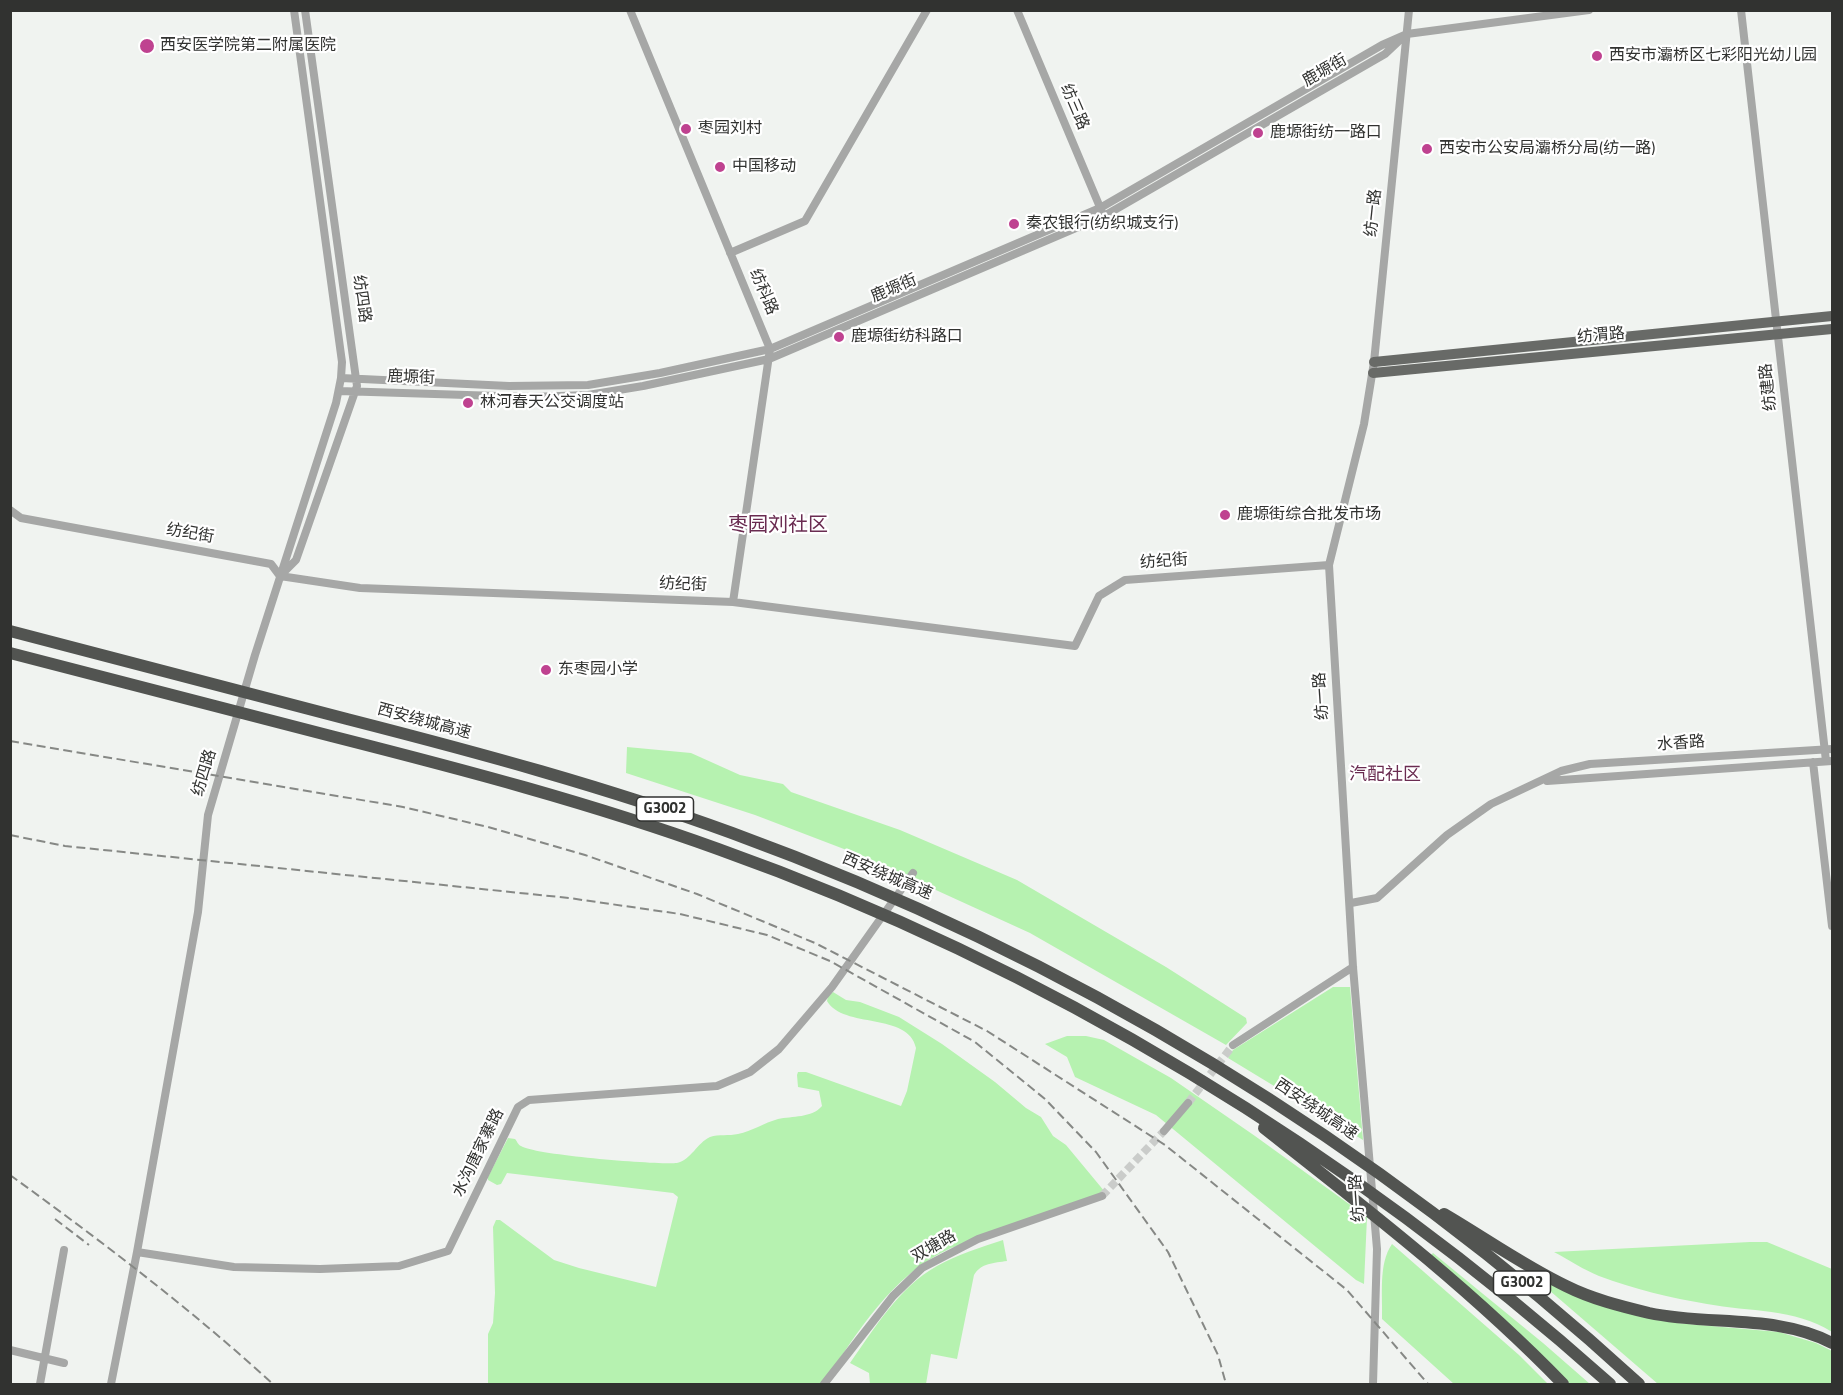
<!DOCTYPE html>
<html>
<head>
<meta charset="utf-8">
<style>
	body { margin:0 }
	#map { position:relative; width:1843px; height:1395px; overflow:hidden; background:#f0f3f0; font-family:"Titillium Web",sans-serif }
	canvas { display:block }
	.frame { position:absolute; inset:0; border:12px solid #313230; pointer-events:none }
</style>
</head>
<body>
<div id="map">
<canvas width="1843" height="1395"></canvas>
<div class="frame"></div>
</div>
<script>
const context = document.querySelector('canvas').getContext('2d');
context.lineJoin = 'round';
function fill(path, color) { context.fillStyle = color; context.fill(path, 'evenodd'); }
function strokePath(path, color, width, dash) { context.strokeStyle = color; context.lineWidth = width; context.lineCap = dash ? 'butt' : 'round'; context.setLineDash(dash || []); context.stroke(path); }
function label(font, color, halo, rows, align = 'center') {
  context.font = font + ' "Titillium Web","Noto Sans SC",sans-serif'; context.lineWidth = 4.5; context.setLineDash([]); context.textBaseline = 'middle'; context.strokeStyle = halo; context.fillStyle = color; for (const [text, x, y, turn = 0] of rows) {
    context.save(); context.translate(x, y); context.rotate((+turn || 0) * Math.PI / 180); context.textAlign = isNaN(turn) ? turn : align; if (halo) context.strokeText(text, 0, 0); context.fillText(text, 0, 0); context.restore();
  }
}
fill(new Path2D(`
	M627 747 691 753 740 775 783 784 791 792 900 830 1017 880 1166 967 1246 1018 1247 1023 1226 1045 1030 933 857 854 755 815 626 773Z
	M1333 987H1350L1363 1140 1228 1058 1233 1050Z
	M833 992 846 1000 860 1002 899 1017 942 1044 995 1082 1026 1108 1041 1117 1053 1136 1066 1145 1105 1192 1088 1203 951 1248C891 1275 858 1332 823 1384H488V1334L493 1323 495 1293 493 1227 496 1220H500L554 1260 579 1268 656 1287 678 1197 673 1193 507 1173 501 1184 497 1185 488 1180V1177L508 1138 515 1139C517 1141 518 1145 521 1146 534 1155 658 1165 677 1163 691 1160 697 1143 710 1137 719 1134 729 1136 738 1134 752 1131 764 1123 778 1119 792 1116 812 1118 822 1106L819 1091 798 1087 797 1075 798 1072H806L901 1106 907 1091 916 1048C909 1012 843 1029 827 1001L828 996Z
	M1067 1036H1086L1104 1040 1171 1078 1255 1136 1367 1217 1364 1284 1356 1280 1156 1115 1075 1077 1067 1057 1045 1044Z
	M1003 1240 1007 1261C994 1263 981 1263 974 1275L957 1359 931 1354 926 1384H870L869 1373 850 1363C874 1329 899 1287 937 1266 957 1255 981 1247 1003 1240Z
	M1750 1242H1767L1832 1269V1332C1795 1308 1749 1312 1707 1304 1671 1298 1634 1289 1599 1276 1584 1270 1569 1260 1554 1252Z
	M1392 1244 1519 1355 1548 1384H1454L1382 1319C1383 1296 1378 1264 1392 1244Z
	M1433 1253 1543 1343 1590 1384H1570L1502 1317 1430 1256Z
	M1546 1281 1677 1323 1779 1332 1816 1343 1832 1351V1383L1658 1384 1542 1284Z`), '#b6f2b0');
strokePath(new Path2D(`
	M1188 1103 1233 1045
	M1102 1196 1164 1131`), '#caccca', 8, [8, 4]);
strokePath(new Path2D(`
	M630 10 770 349 733 602
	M1017 10 1102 212
	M1741 10 1826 761
	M730 253 805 221 927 10
	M341 378 509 386 588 385 660 373 770 349 1100 208 1382 45 1407 34 1589 10
	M339 391 530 397 588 395 643 386 769 359 1104 216 1385 54 1402 38
	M10 510 21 518 271 564 280 576 360 588 733 602 1075 646 1099 596 1125 580 1329 565
	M282 574 296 560 357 386 305 10
	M1813 762 1832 926
	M1547 781 1832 761
	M1351 903 1377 898 1447 835 1491 804 1561 771 1590 764 1832 749
	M1233 1045 1353 967
	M1164 1131 1188 1103
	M137 1252 234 1267 320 1269 399 1266 448 1251 518 1107 529 1100 717 1086 750 1072 779 1049 832 987 913 873
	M10 1350 64 1363
	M40 1384 64 1250
	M111 1384 137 1252 198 912 208 815 255 655 336 403 341 378 342 362 294 10
	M824 1384 893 1296 922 1268 978 1239 1102 1196
	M1373 1384 1377 1249 1353 967 1329 565 1364 424 1374 362 1409 10`), '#a6a7a6', 8);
strokePath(new Path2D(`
	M1374 362 1832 316
	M1373 373 1832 329`), '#686a67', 10);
strokePath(new Path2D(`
	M10 631C123 661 235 690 347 719 476 752 606 787 732 833 1069 956 1375 1142 1639 1384
	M10 653C117 681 224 708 331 736 461 769 591 803 718 849 1047 966 1350 1152 1610 1384
	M1264 1128C1367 1209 1472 1290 1563 1384
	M1444 1214C1485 1238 1524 1266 1566 1286 1592 1299 1620 1306 1649 1313 1709 1326 1777 1314 1832 1343`), '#525451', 12);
strokePath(new Path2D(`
	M10 741 403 807 488 827 585 855 697 894 815 943 987 1031 1165 1145 1347 1290 1428 1384
	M10 835 65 846 569 898 680 914 767 935 830 961 975 1042 1045 1099 1096 1152 1168 1252 1218 1355 1226 1384
	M10 1175C100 1240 192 1310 273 1384
	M55 1219 89 1245`), '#868885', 2, [9, 4.5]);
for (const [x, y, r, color] of [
	[147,46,8,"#bf4290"],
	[1597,56,6,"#bf4290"],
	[686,129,6,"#bf4290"],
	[1258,133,6,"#bf4290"],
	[1427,149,6,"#bf4290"],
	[720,167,6,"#bf4290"],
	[1014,224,6,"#bf4290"],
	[839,337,6,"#bf4290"],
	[468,403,6,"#bf4290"],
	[1225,515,6,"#bf4290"],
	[546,670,6,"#bf4290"]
]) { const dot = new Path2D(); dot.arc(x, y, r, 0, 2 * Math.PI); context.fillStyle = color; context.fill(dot); strokePath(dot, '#fff', 2); }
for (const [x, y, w] of [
	[665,809,57],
	[1522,1283,57]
]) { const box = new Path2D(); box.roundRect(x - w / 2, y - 12, w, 24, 4.5); context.fillStyle = '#fff'; context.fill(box); strokePath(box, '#313230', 1.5); }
label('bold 15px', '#313230', null, [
	["G3002",665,809],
	["G3002",1522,1283]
]);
label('16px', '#313230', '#fff', [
	["西安医学院第二附属医院",160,46],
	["西安市灞桥区七彩阳光幼儿园",1609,56],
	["枣园刘村",698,129],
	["鹿塬街纺一路口",1270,133],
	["西安市公安局灞桥分局(纺一路)",1439,149],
	["中国移动",732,167],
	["秦农银行(纺织城支行)",1026,224],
	["鹿塬街纺科路口",851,337],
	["林河春天公交调度站",480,403],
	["鹿塬街综合批发市场",1237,515],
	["东枣园小学",558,670]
], 'left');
label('16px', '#313230', '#fff', [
	["鹿塬街",1325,71,-30],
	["纺三路",1074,107,67],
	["纺一路",1374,213,-84],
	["鹿塬街",894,289,-23],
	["纺科路",763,292,67],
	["纺四路",361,299,82],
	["纺渭路",1601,336,-5],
	["鹿塬街",411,378,2],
	["纺建路",1769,387,-96],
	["纺纪街",190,534,10],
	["纺纪街",1164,562,-4],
	["纺纪街",683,585,2],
	["纺一路",1322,696,-94],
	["西安绕城高速",424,722,15],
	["水香路",1681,744,-4],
	["纺四路",205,773,-73],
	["西安绕城高速",887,877,23],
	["西安绕城高速",1316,1110,34],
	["水沟唐家寨路",479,1153,-64],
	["纺一路",1358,1198,-94],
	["双塘路",934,1247,-30]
]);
label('18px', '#6a2c51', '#fff', [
	["汽配社区",1385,776]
]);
label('20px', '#6a2c51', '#fff', [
	["枣园刘社区",778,526]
]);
</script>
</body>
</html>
